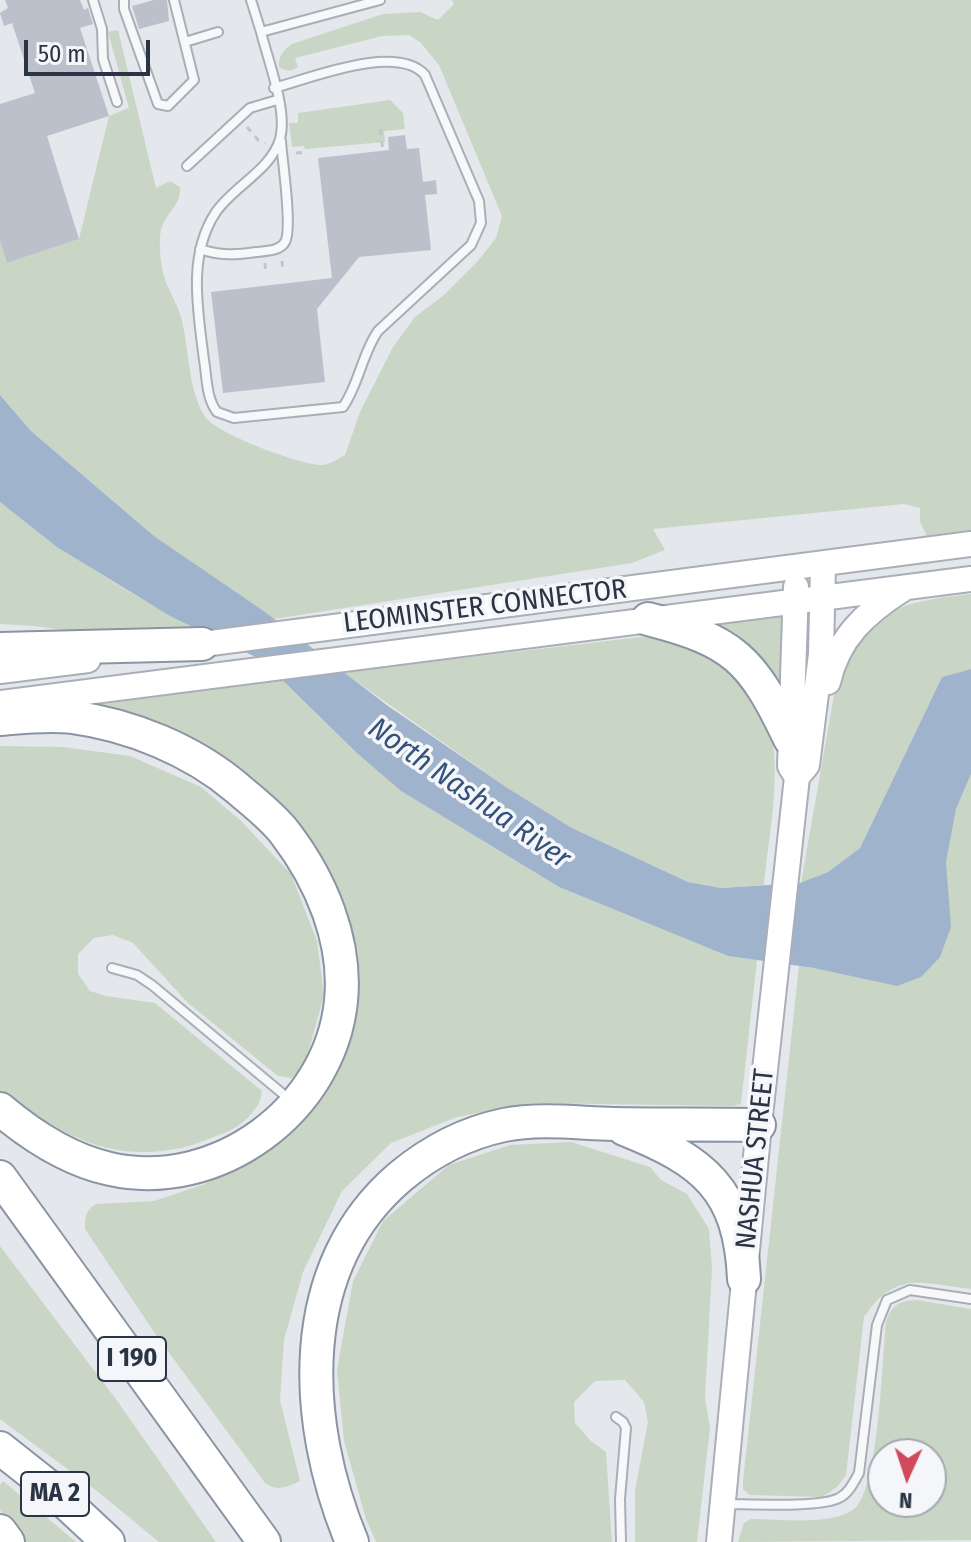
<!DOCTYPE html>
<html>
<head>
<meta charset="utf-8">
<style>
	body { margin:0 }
	#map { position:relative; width:971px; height:1542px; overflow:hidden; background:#e4e7ec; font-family:"Fira Sans Condensed",sans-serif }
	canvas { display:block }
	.north { position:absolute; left:867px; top:1438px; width:80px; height:80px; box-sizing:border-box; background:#f4f6f9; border:2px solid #a4a8b1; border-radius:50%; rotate:183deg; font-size:22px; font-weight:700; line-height:32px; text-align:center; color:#2b3445 }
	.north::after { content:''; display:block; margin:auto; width:28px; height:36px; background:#d1495b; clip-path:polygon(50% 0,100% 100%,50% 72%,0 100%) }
	.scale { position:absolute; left:24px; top:40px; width:126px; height:36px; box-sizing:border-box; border:4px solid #2b3445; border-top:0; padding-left:10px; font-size:24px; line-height:28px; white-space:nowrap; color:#2b3445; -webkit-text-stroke:6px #f4f6f9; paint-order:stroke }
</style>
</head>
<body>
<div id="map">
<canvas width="971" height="1542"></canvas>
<div class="north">N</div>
<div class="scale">50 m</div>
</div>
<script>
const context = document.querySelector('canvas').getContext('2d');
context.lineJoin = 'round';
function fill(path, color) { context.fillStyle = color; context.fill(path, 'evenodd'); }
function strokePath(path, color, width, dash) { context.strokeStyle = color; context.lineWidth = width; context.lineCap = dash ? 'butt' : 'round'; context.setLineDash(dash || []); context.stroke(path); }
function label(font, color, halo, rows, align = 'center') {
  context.font = font + ' "Fira Sans Condensed",sans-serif'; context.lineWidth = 7; context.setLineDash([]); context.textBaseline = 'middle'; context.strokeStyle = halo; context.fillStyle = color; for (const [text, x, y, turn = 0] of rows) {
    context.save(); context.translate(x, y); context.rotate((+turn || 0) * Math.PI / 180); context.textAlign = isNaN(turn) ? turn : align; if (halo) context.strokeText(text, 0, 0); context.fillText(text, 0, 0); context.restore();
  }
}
fill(new Path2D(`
	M452 0H971V534L927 536 920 522V508L904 504 653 529 665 550 632 563 274 619 154 536 31 431 0 395V241L7 263 79 239 109 116 129 108 108 32 118 30 156 188 170 181 180 187C182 205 165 213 161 230 159 238 160 252 161 260 163 281 169 288 177 306 191 339 185 388 206 418 218 434 302 466 323 465 330 464 338 459 345 455L360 412 393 347 415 317 444 295 477 262 496 238 502 216 439 65 420 42 409 35 382 36 295 58 298 67C291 72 286 71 279 67 278 56 284 50 292 44L383 14 420 12 438 20 454 4Z
	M390 100 403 113 405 129 384 131 385 142 305 149 304 146 292 147 289 123H298V113Z
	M0 502C62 551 128 595 200 630L79 632 34 626 0 624Z
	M971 594V669L942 677 860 848 828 872 801 883 837 678C867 608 902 602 971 594Z
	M780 616 785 621 784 701 711 624Z
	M641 637C699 643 746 662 766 720 769 728 772 736 773 744 779 790 768 840 764 885L721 888 688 882 572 828 506 787 343 672Z
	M282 679 401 791 559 887 728 956 757 960 741 1104 733 1106 531 1103 457 1117 391 1143 342 1191 303 1272 284 1340 280 1400 300 1481C287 1487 278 1492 265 1483L156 1335 85 1229C85 1217 85 1211 96 1204L154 1201 205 1184 255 1154 348 1014 299 839 97 705Z
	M0 746 63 747 130 756 201 787 241 821 291 874 317 941 324 995 305 1064 292 1078 278 1076 188 1003 133 943 113 935 94 938 78 954V974L90 991 106 996 155 1003 262 1091C261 1110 239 1128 222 1134 207 1139 191 1147 175 1149 105 1162 65 1132 7 1100L0 1093Z
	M971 774V1289C921 1283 896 1270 864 1317L846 1475 837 1487 822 1497 750 1495 743 1489V1481L799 966 814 968 953 823 956 809Z
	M571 1142 650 1167 661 1180 687 1194 709 1229 712 1269 705 1398 710 1428 697 1542H635V1490L648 1422 644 1402 625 1380 595 1381 574 1402 575 1423 591 1441 606 1452 612 1542H376L366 1519 344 1441 337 1370 353 1281 383 1221 449 1165 510 1145Z
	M0 1246 118 1402 216 1542H159L97 1491 0 1419Z
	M917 1300 971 1309V1540L738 1542 744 1523 751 1519C779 1519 832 1526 854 1509 879 1490 882 1358 886 1322 893 1304 898 1301 917 1300ZM931 1454V1502H883V1454Z
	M3 1481 76 1542H24L0 1510V1485Z`), '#c9d6c5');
fill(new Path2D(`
	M0 395 31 431 154 536 265 612 388 706 506 787 572 828 688 882 721 888 800 883 828 872 860 848 942 677 971 669V774L956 809 946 862 951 927 940 957 921 977 897 986 814 968 728 956 559 887 401 791 357 753 262 660 170 616 57 547 0 502Z`), '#9fb4cc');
fill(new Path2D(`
	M5 0H80L84 10 88 8 93 24 80 28 109 116 47 136 79 239 7 263 0 241V104L35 93 12 23 4 26 0 13 8 8Z
	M154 0H167L169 21 139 29 132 6Z
	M405 135 407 149 419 148 423 182 436 180 437 194 425 195 431 250 359 257 317 309 325 382 223 393 211 292 332 278 318 158 389 150 388 137Z`), '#bbc0ca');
const lane = new Path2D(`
	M93 0 102 29 103 59 117 102
	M124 0V9L158 104 168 106 194 80 174 0
	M251 0 261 32 380 0
	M261 32C268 61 288 111 280 139 271 170 234 186 216 212 187 255 198 311 204 360 207 377 206 398 217 412L234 418 343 407C359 384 362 354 378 331L471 245 481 223 479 201 425 75C397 43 311 78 274 88
	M185 42 218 32
	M187 166 250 108 277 100
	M200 249C220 256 236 255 256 252 266 251 280 251 285 242 293 229 282 159 281 141
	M112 968 137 975 152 985 289 1099
	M616 1417 623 1422 626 1428 620 1499 621 1542
	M724 1504C749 1504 820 1508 839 1498 849 1493 854 1482 859 1473L877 1325 887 1300 910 1290 971 1299`);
const secondary = new Path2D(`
	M796 587 790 766 797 777
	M188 646 971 544
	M0 671 88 660
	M828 682C838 638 865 613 903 589
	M0 703 971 579
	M719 1542 759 1125 797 777 807 765 821 654 823 565`);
const highway = new Path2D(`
	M648 619C734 641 752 659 790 739
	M0 649 202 644
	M0 719C23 717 49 714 72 717 131 725 192 750 237 788 253 802 272 816 285 833 321 880 347 941 341 1001 330 1110 217 1193 110 1169 69 1160 32 1136 0 1109
	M624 1129C704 1161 740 1189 744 1279
	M0 1177 264 1542
	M0 1448 48 1486 108 1542
	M0 1531 8 1542
	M352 1542C302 1422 293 1267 401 1176 430 1152 466 1133 504 1125 541 1118 576 1123 613 1124 661 1125 710 1124 759 1125`);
strokePath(lane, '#a9aeb7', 12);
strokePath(secondary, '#a9aeb7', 28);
strokePath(highway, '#8b94a3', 36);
strokePath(new Path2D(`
	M247 127 258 140 265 143
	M380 129 383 151
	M296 153 308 152
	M282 261 283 273
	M265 263 266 275`), '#c2c5cb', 3, [6, 6]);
strokePath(lane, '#f7f8fa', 8);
strokePath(secondary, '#fff', 24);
strokePath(highway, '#fff', 32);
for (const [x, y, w] of [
	[132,1359,68],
	[55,1494,68]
]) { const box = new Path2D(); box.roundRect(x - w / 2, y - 22, w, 44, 6); context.fillStyle = '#f4f6f9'; context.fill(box); strokePath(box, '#2b3445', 2); }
label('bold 26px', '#2b3445', null, [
	["I 190",132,1359],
	["MA 2",55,1494]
]);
label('28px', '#2b3445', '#f4f6f9', [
	["LEOMINSTER CONNECTOR",485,607,-7],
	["NASHUA STREET",756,1159,-84]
]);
label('italic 30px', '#34527a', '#f4f6f9', [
	["North Nashua River",469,794,35]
]);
</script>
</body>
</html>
